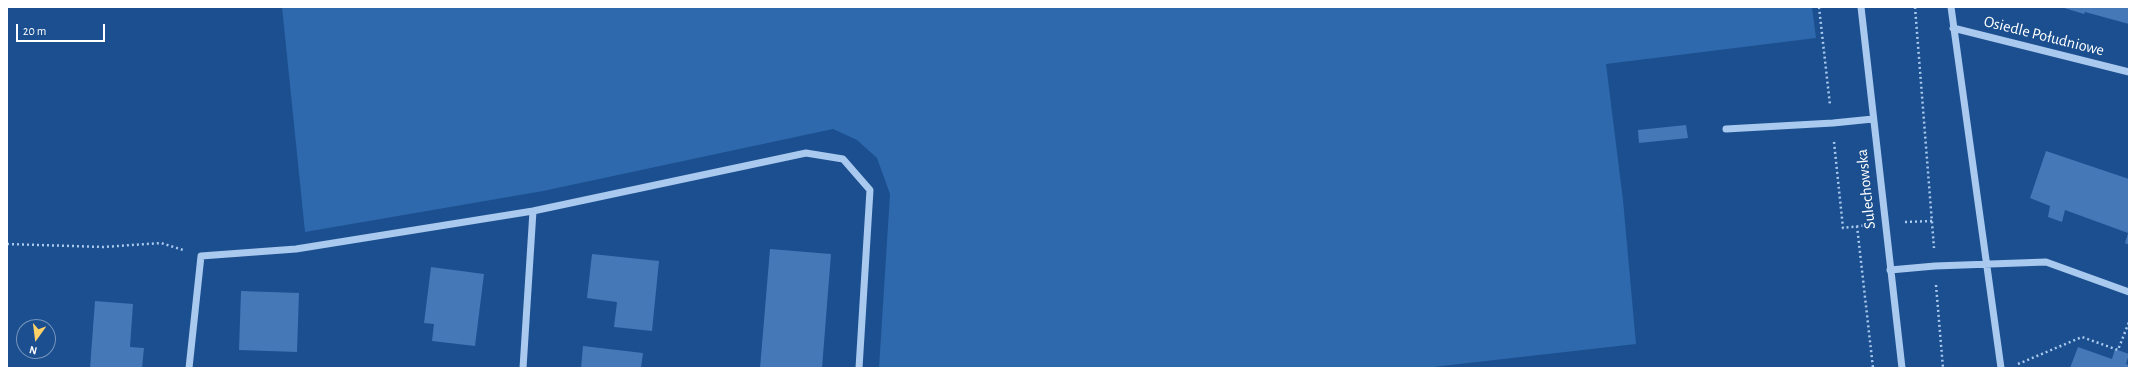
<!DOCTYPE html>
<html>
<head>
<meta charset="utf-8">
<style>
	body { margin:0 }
	#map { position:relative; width:2136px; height:375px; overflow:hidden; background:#1b4f8f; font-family:"Alegreya Sans",sans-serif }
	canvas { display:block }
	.frame { position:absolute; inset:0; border:8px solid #fff; pointer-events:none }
	.north { position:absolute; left:16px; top:319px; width:40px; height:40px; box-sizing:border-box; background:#1b4f8f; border:1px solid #7695bc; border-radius:50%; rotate:194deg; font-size:11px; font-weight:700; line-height:16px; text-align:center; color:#fff }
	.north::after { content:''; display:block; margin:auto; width:14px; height:18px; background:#ffd166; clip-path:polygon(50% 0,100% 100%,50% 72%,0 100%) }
	.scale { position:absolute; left:16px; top:24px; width:89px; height:18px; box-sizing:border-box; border:2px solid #fff; border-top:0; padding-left:5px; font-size:12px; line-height:14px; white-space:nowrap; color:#fff; -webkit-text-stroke:3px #1b4f8f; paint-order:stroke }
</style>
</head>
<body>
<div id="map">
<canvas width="2136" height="375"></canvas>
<div class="frame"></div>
<div class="north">N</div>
<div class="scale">20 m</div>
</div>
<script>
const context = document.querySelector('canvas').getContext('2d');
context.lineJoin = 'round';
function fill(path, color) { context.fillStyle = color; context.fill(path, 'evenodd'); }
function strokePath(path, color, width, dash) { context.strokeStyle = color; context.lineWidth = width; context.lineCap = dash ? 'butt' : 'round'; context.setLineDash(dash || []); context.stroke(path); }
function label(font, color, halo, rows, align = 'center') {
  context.font = font + ' "Alegreya Sans",sans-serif'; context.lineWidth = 4; context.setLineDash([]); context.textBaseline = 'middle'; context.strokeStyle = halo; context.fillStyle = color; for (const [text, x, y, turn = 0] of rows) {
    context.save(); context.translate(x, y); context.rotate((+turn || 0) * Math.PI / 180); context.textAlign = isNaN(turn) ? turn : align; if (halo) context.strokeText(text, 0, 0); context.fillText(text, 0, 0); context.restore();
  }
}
fill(new Path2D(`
	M282 7H1812L1816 38 1606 64 1623 200 1636 344 1424 368H879L890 194 877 158 857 140 833 129 543 191 305 232Z`), '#2e69ad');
fill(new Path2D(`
	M2061 7H2129V24L2085 12 2084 14Z
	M1686 125 1688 138 1639 143 1638 130Z
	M2046 151 2129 179V245L2125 243 2128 233 2065 210 2062 222 2048 217 2050 206 2030 198Z
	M770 249 831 254 822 368H760Z
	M592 254 659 261 652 331 614 327 617 302 587 298Z
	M431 267 484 274 475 346 432 341 434 324 424 323Z
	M241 291 299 293 297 352 239 350Z
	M95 301 133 304 130 347 144 348 142 368H90Z
	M583 346 643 353 641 368H581Z
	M2078 347 2112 359 2115 349 2129 354 2126 364 2129 365V368H2070Z`), '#4478b7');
strokePath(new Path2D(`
	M1819 7 1830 105
	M1915 7 1934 248
	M1834 142 1843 228 1868 225
	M1905 222 1932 221
	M1857 226 1873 368
	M7 244 103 247 161 243 183 250
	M1936 285 1943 368
	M2018 364 2082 337 2118 350 2129 322`), '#a9c9ee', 2.5, [2, 3]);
strokePath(new Path2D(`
	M1861 7 1902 368
	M1951 7 2001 368
	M1953 28 2129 72
	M1726 129 1833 123 1873 119
	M1890 270 1935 266 2046 262 2129 292
	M189 368 201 256 296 249 533 211 806 153 843 159 870 190 859 368
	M523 368 533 211`), '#a9c9ee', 7);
label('16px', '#fff', '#1b4f8f', [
	["Osiedle Południowe",2044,36,14],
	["Sulechowska",1866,189,-96]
]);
</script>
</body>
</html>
